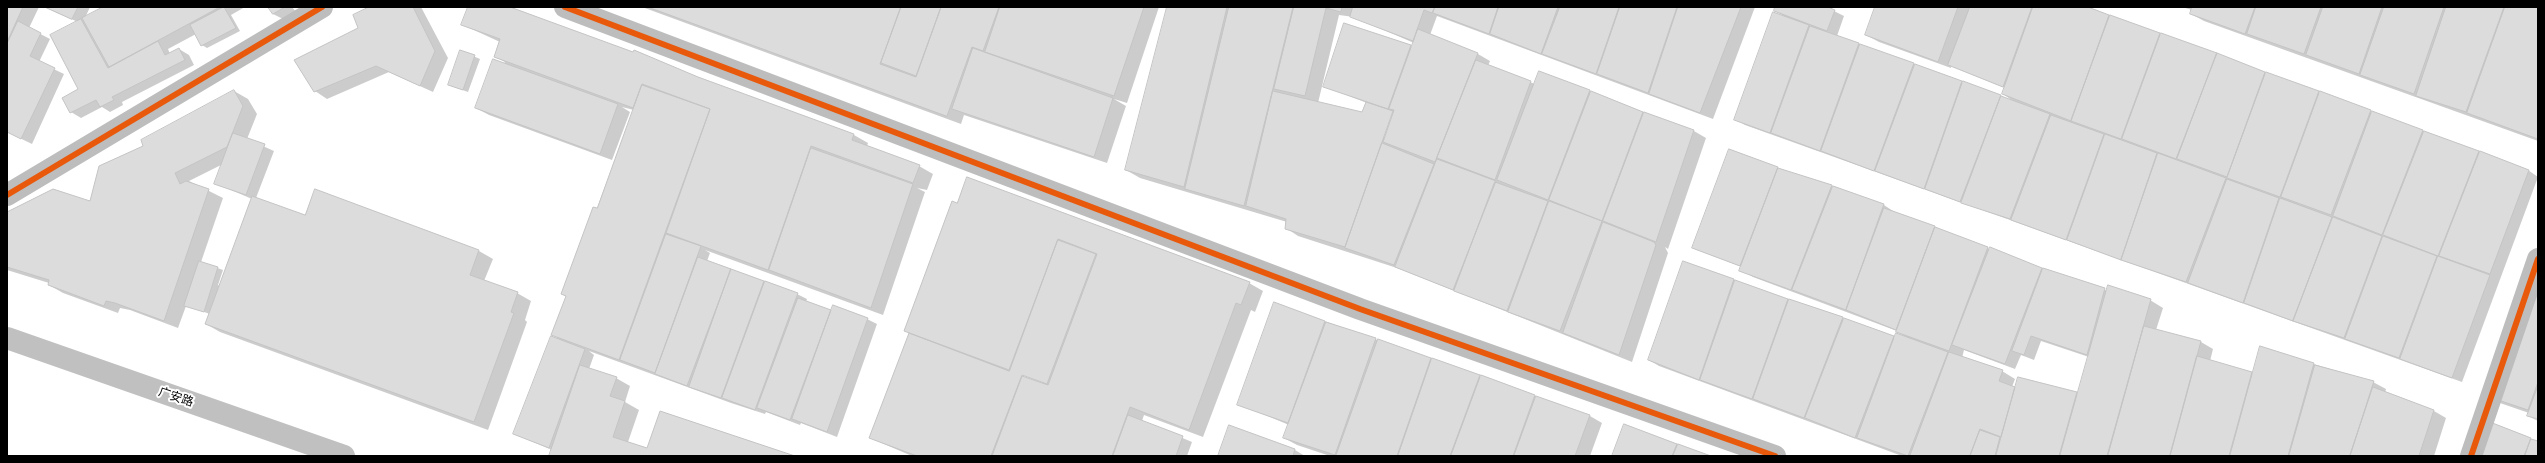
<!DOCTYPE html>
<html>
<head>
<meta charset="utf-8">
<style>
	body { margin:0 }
	#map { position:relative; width:2545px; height:463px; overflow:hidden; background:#fff; font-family:Lato,sans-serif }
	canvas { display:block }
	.frame { position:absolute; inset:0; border:8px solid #000; pointer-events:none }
</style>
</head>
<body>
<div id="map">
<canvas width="2545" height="463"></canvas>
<div class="frame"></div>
</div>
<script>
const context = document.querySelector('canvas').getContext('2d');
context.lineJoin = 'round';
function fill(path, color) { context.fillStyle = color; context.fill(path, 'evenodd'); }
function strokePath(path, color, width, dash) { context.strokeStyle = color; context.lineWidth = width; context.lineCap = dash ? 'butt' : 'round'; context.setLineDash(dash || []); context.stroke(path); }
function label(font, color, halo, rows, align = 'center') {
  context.font = font + ' Lato,"Noto Sans SC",sans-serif'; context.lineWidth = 4; context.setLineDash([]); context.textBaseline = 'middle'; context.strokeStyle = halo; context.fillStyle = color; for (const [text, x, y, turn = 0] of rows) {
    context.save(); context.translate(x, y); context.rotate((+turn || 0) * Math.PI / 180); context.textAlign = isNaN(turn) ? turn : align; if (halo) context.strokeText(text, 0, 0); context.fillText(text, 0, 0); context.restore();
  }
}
fill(new Path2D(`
	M7 7H39L29 28 50 39 39 62 64 74 32 144 7 132Z
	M44 7H90L85 18 105 7H245L231 15 240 31 207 48 202 45 196 34 168 49 170 54 179 49 189 55 194 65 122 102 123 105 110 112 102 107 81 118 71 112 80 90 78 22Z
	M269 7H292L296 12 283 19 273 14Z
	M371 7H421L448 58 433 92 389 72 327 99 315 91 359 29Z
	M469 7H507L854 135 868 143 867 146 919 166 933 174 927 190 917 188 925 192 883 315 705 250 710 253 707 261 797 294 807 299 806 302 832 312 867 319 877 324 837 437 801 423 800 425 766 412 765 414 731 403 589 351 594 355 589 369 616 378 630 386 625 402 639 410 628 442 648 449 792 456H550L552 450 515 434 562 341 553 335 567 297 562 294 598 210 634 110 622 107 630 112 612 160 489 115 476 108 505 62 495 57 500 42 463 25Z
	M642 7H1159L1127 103 1114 99 1126 106 1107 163 964 115 961 124Z
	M1168 7H1755L1713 119 1437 16 1430 35 1478 54 1490 61 1488 66 1535 84 1539 73 1694 131 1706 138 1668 249 1665 247 1668 253 1632 362 1400 269 1298 236 1286 228 1287 222 1140 178 1126 170ZM1339 15 1354 17 1414 43 1412 47 1344 24 1324 86 1367 103 1363 114 1318 103ZM1391 113H1394L1385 137 1383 136Z
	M1776 7H1825L1834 11 1844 16 1837 36 2016 103 2003 94 2005 88 1951 66V68L1879 42 1866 35 1876 7H2085L2528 170 2538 177 2462 382 1745 125 1735 119 1784 16 1775 11Z
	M2182 7H2538V141L2204 21 2191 14 2192 10Z
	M461 51 480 59 468 92 454 87Z
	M234 91 248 99 257 114 247 139 274 151 256 198 306 216 479 251 493 259 484 281 517 293 531 301 525 320 527 322 488 430 220 332 206 324 210 314 186 306 178 328 130 310 120 308 118 313 63 293 49 285V283L7 270V213L91 202 144 146ZM223 164 215 183 252 199 220 286 218 285 223 270 201 262 223 198 189 181Z
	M1777 168 1884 205 1896 213 2044 270 2108 291 2150 300 2163 308 2156 330 2201 342 2213 349 2210 361 2254 374 2261 348 2373 382 2386 389 2385 393 2434 411 2446 418 2434 456H1902L1659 366 1649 360 1683 262 1895 338H1907L1897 331 1753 277 1741 270 1742 267 1693 248ZM2041 341 2089 357 2078 394 2016 388 2012 387 2015 379 2002 371 1962 358 1964 350 2015 369 2021 355 2034 360Z
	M953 203 1249 283 1263 291 1255 312 1251 310 1203 437 1144 415 1142 421 1192 442 1187 456H912L870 438 910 333 905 330ZM1018 373 1042 381V384L1017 375Z
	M2538 258V421L2528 416 2529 413 2497 402Z
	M1274 303 1590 416 1602 423 1590 456H1330L1297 445 1284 438 1289 425 1239 404Z
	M2530 439 2538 442V456H2465Z
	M1676 444 1708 456H1613Z
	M1295 450 1305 456H1219Z`), '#0003');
const building = new Path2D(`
	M7 7H23L7 42Z
	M45 7H78L72 19Z
	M103 7H220L109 67 82 18Z
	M224 7 236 28 201 46 190 25Z
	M268 7H285L273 14Z
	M369 7H413L435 51 420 86 376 66 314 92 294 60 358 28 353 15Z
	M468 7H510L633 52 634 50 698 77 854 134 852 140 920 165 913 183 811 146 768 270 666 233 710 109 642 84 633 108 494 57 500 39 461 25Z
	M648 7H901L880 64 916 77 941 7H999L983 51 972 47 947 116Z
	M901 7H941L916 76 881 63Z
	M1000 7H1144L1114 96 985 52Z
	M1167 7H1227L1184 187 1125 170Z
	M1229 7H1293L1244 206 1185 189Z
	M1294 7H1342L1341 12 1326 8 1305 96 1274 89Z
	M1353 7H1435L1432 13 1424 10 1413 41 1350 17Z
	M1435 7H1498L1489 34 1433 13Z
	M1499 7H1558L1541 54 1490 34Z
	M1560 7H1619L1596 74 1542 54Z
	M1620 7H1677L1648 93 1597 74Z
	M1678 7H1741L1700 113 1649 94Z
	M1775 7H1828L1835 10 1827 31 1774 11Z
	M1875 7H1958L1938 62 1865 35Z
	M1970 7H2032L2003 87 1948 65Z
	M2033 7H2088L2109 15 2071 121 2002 94Z
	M2192 7H2255L2245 34 2190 14Z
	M2256 7H2321L2304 54 2247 34Z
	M2323 7H2382L2359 74 2306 55Z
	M2384 7H2444L2414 94 2360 75Z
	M2446 7H2504L2466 112 2416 96Z
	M2505 7H2538V139L2467 113Z
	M1773 12 1809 25 1770 133 1734 120Z
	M2110 15 2160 33 2121 139 2071 121Z
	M81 19 108 68 158 41 165 55 179 48 185 60 112 97 114 100 100 107 96 100 70 113 62 98 78 89 50 35Z
	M18 21 41 33 30 56 55 68 21 139 7 132V44Z
	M1344 23 1411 45 1388 109 1323 87Z
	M1810 26 1859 43 1820 151 1771 133Z
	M1418 29 1478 53 1435 162 1383 142 1394 110 1389 109Z
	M2161 33 2217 53 2176 159 2122 139Z
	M1860 44 1914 63 1874 171 1821 151Z
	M973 48 1113 98 1094 157 952 109Z
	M460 50 475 55 463 90 448 85Z
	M2217 53 2265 72 2227 177 2177 159Z
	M493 59 618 104 600 154 475 108Z
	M1476 60 1531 81 1495 180 1437 158Z
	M1915 64 1962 81 1924 189 1875 171Z
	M1539 71 1590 90 1548 200 1497 180Z
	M2266 72 2319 91 2280 197 2227 178Z
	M1963 81 2001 95 1960 202 1925 189Z
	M642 85 710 109 619 360 551 335 566 296 561 294 593 207 597 208Z
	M234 90 243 106 227 147 175 173 180 184 186 181 209 189 164 321 115 303 106 301 104 306 48 285 49 280 7 267V212L53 189 90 201 99 166 143 146 141 140Z
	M1273 91 1362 112 1366 102 1393 111 1345 247 1285 229 1286 219 1246 206Z
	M1591 91 1643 112 1602 221 1549 200Z
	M2320 91 2371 110 2331 215 2281 197Z
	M2001 96 2050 114 2010 219 1961 203Z
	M2372 111 2423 130 2382 235 2333 216Z
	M1644 112 1694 130 1656 242 1603 221Z
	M2051 115 2104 134 2066 240 2011 220Z
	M2424 131 2479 151 2438 256 2383 235Z
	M233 133 265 144 246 195 214 184Z
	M2105 134 2157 153 2121 260 2067 240Z
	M1382 143 1434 164 1394 265 1345 248Z
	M811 148 913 184 871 308 769 270Z
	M1729 149 1778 167 1740 266 1692 248Z
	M2480 151 2529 170 2490 274 2439 256Z
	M2158 153 2226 178 2186 282 2121 260Z
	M1437 159 1496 181 1453 290 1395 267Z
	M1778 168 1832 185 1791 290 1739 271Z
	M967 177 1250 282 1241 305 1236 303 1189 430 1130 407 1112 456H992L1022 376 1048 385 1097 254 1058 239 1009 370 904 331 952 201 957 203Z
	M2227 179 2279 198 2243 303 2188 283Z
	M1495 182 1548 201 1507 311 1454 291Z
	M1833 186 1884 204 1846 310 1792 290Z
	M315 189 479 250 470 275 518 292 511 312 514 313 474 422 205 324 252 196 305 215Z
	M2280 198 2332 217 2293 321 2244 303Z
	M1549 201 1602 221 1560 331 1508 312Z
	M1884 208 1935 226 1896 330 1846 310Z
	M2333 217 2382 236 2344 338 2293 321Z
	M1603 222 1654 242 1656 245 1619 355 1563 333Z
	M1935 227 1988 247 1949 351 1896 332Z
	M666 234 701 246 655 373 620 360Z
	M2383 236 2437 256 2399 358 2345 339Z
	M1058 240 1096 254 1047 384 1022 375 991 456H917L869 438 909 333 1009 371Z
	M1990 247 2042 268 2005 364 1952 345Z
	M2538 255V382L2528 410 2483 395Z
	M2438 256 2490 275 2452 378 2400 359Z
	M698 257 731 269 687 386 655 374Z
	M199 261 218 267 204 312 184 306Z
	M1683 261 1734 279 1699 380 1648 360Z
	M2043 268 2105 288 2087 355 2031 336 2024 355 2012 351Z
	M731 269 764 281 721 398 689 387Z
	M1735 280 1788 299 1752 399 1700 380Z
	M765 281 798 293 755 410 722 398Z
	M2108 285 2151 299 2107 456H2060Z
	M798 298 831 310 790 420 757 408Z
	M1789 299 1843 317 1804 418 1753 399Z
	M1274 302 1325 321 1288 423 1237 405Z
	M833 305 868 318 827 432 792 419Z
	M1844 318 1894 336 1855 438 1805 418Z
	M1326 322 1376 338 1335 455 1283 438Z
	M2144 326 2201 341 2197 356 2170 456H2108Z
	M1896 333 1948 352 1908 456 1857 438Z
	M551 336 585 349 549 448 513 434Z
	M1378 339 1431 358 1397 456H1336Z
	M2260 346 2314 363 2288 456H2230Z
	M1949 352 2003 370 1999 381 2015 387 2001 437 1980 429 1970 456H1910Z
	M2197 356 2252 372 2229 456H2170Z
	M1432 358 1480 375 1450 456H1398Z
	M580 365 617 377 610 396 625 401 613 437 647 448 660 411 795 456H549Z
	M2315 365 2374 381 2350 456H2289Z
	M1481 375 1535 395 1513 456H1451Z
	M2018 377 2077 392 2059 456H1996Z
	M2538 386V419L2527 416Z
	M2373 387 2434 410 2419 456H2350Z
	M1536 396 1590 415 1575 456H1514Z
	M1128 415 1183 436 1176 456H1113Z
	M2477 417 2531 438 2524 456H2464Z
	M1624 424 1677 444 1672 456H1612Z
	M1229 425 1295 449 1293 456H1218Z
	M1980 430 2000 437 1995 456H1970Z
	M2531 439 2538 441V456H2525Z
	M1678 444 1711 456H1673Z`);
fill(building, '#dcdcdc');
strokePath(building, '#c4c4c4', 1);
strokePath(new Path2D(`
	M565 7 1360 309 1775 456
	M7 195 322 7
	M2471 456 2538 259`), '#bdbdbd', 22);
strokePath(new Path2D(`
	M7 338 344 456`), '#c0c0c0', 22);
strokePath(new Path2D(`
	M565 7 1360 309 1775 456
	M7 195 322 7
	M2471 456 2538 259`), '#e8590c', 6);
label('12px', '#000', '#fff', [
	["广安路",176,397,19]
]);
</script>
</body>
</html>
